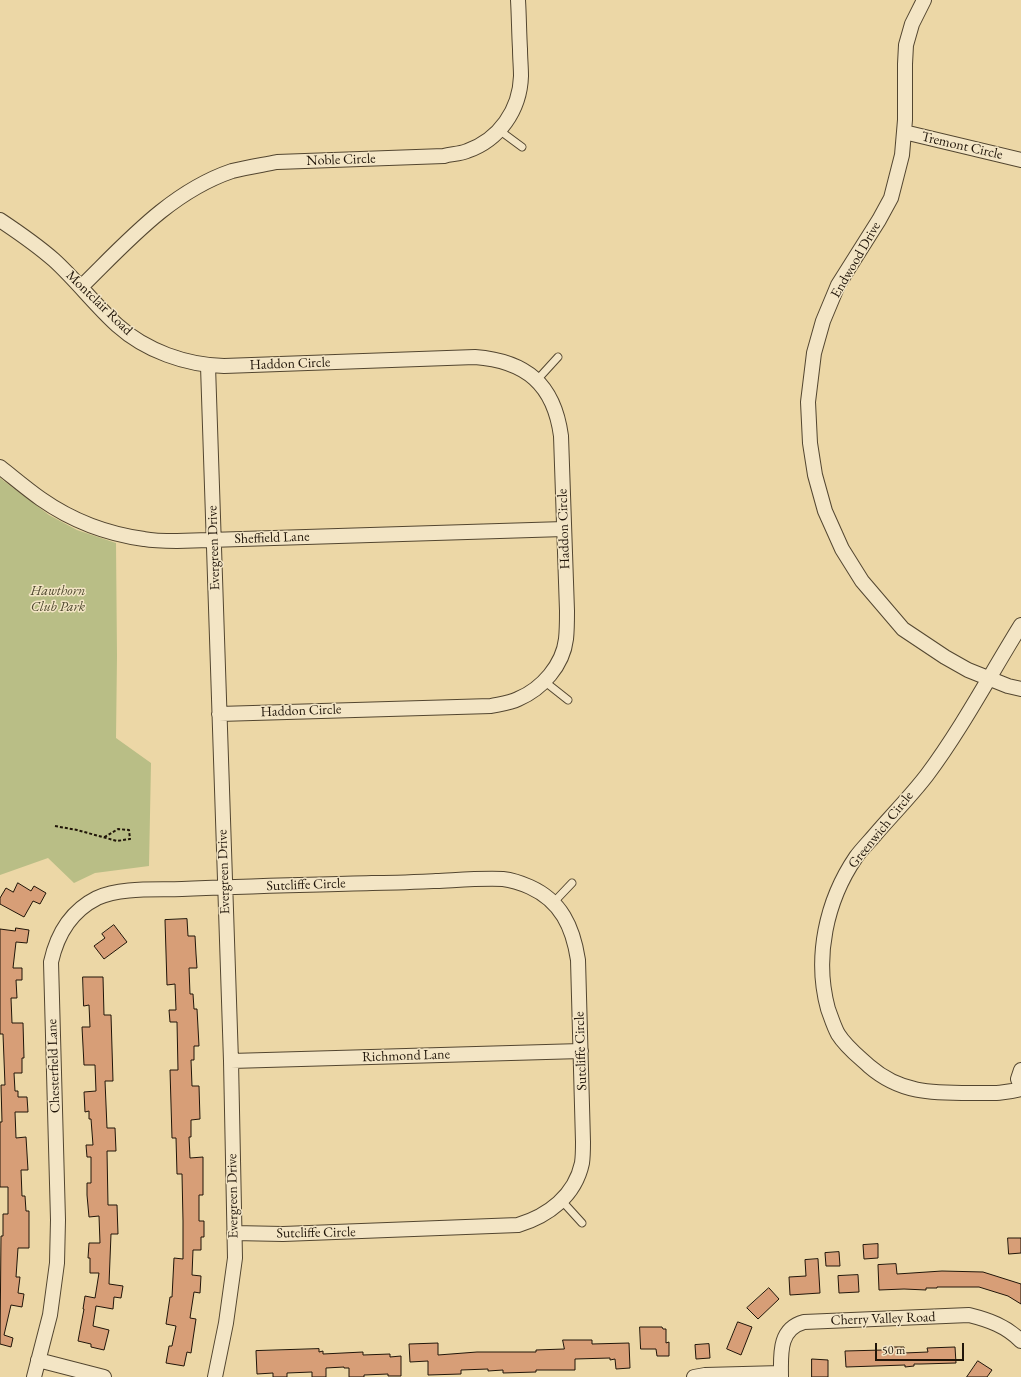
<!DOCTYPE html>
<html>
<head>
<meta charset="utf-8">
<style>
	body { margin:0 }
	#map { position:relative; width:1021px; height:1377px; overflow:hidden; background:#ecd7a6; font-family:"EB Garamond",serif }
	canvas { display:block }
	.scale { position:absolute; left:875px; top:1343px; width:89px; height:18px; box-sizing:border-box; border:2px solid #201509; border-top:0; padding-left:5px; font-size:12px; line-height:14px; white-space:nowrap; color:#201509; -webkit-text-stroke:3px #f3e5c5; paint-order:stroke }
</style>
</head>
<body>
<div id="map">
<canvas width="1021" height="1377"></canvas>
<div class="scale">50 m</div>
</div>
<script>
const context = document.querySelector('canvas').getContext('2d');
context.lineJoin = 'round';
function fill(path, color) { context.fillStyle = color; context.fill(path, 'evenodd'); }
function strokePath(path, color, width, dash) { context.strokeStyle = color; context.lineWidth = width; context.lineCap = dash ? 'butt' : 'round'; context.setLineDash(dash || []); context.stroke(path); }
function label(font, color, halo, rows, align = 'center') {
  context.font = font + ' "EB Garamond",serif'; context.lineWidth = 3; context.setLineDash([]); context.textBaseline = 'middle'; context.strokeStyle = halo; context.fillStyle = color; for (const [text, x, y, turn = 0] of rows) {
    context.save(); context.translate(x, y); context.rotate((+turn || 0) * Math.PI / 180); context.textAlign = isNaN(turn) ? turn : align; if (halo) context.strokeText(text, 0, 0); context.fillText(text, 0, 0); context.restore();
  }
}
fill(new Path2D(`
	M0 478 49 515 77 530 116 543 117 656 116 738 151 763 149 866 95 873 74 883 48 858 0 875Z`), '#b9be86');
const building = new Path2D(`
	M18 883 31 891 34 886 46 893 40 904 33 901 24 917 0 904V898L6 888 13 892Z
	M187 919 188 936H195L196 954 197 968H189L190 994H193L194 1009H197L199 1046H194V1060H191L192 1086H199L200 1119 191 1120V1137H189L190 1158 203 1157V1195H199V1221H204V1237H201V1250H193L192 1275 201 1276 200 1293 194 1292 190 1318 196 1319 193 1339 191 1353 187 1352 184 1366 166 1363 169 1346H172L176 1326 166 1324 170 1297H172L174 1258 183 1259V1221L182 1174H177L176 1138H172L170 1070H178L177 1022H170L169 1010H176L175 984 167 985 165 920Z
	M114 925 127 942 104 959 94 946 105 938 102 934Z
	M16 928 29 930 27 943 16 942 13 968H22V980H16L17 998H11L12 1023H23L24 1058H22V1073H14L15 1091H18V1097H27L28 1112H15L16 1138 26 1137 28 1170H21L22 1196H25L26 1211H29V1248H18L16 1277H20L18 1293 24 1294 22 1307 11 1305 4 1335 13 1338 11 1347 0 1344 1 1236H3V1214H8V1187H0V1122H2L1 1085H5L3 1034H0V929L15 931Z
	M83 977H103L104 1015H111L113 1081H105L107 1128H115L116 1151H107L108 1205H117L118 1234H111L109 1284 123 1286 121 1298 114 1297 113 1309 96 1306 93 1326 109 1330 104 1350 91 1347V1344L78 1341 84 1309H83L85 1296 95 1298 99 1273H90V1258H88L89 1243H100L99 1216 89 1217 87 1195V1183H91V1157H87L86 1145H93L91 1119H89V1111L85 1112 84 1092 96 1091 95 1065H84L82 1027H90L89 1005 84 1006Z
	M1008 1238H1021V1253L1009 1254Z
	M878 1244V1258L864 1259 863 1245Z
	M839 1252 840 1266H826L825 1253Z
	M818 1259 820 1293 790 1295 789 1277 806 1276 805 1260Z
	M896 1264 897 1274 942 1271 983 1272 1021 1284V1304L1008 1296 979 1287H937V1288H926V1290L904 1289 879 1290 878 1265Z
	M858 1275 859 1292 839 1293 838 1276Z
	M769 1288 779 1299 758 1319 747 1308Z
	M738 1322 752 1327 741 1355 727 1349Z
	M640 1327H662L663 1329H666V1343L669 1342V1356H657L656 1349H641Z
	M563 1340H592V1344L629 1343 630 1368 616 1369 615 1359 610 1360V1358L575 1359V1370H536V1372L503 1373V1370L488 1371V1369L461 1370V1374L428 1375V1361L410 1362 409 1344 438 1343V1355L477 1352H536V1350L564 1349Z
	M709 1344 710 1358 696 1359 695 1345Z
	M893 1347H904V1353L928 1352 927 1348 955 1347 956 1363 921 1364H914V1366L905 1367V1365L846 1367 845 1351 883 1350 893 1349Z
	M319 1349V1352L323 1351V1354L363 1352V1355L390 1354V1357L401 1356V1376H388V1374L364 1375V1377H349V1368H344V1367L326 1368V1377H312V1372L287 1373V1377H273V1373L257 1374 256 1351Z
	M812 1359 828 1360V1377H812Z
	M978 1361 992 1370 987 1377H967Z`);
fill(building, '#d79e77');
strokePath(building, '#201509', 1);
const lane = new Path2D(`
	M499 130 522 147
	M537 380 558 357
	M544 681 568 700
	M553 903 572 883
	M562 1201 582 1223`);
const street = new Path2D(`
	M924 0 912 24 906 45 905 64V120L902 155 891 198 879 220 838 285 823 321 814 353 808 402 810 443 815 475 825 511 842 549 862 581 903 629 945 657 968 670 1008 686 1021 689
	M904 132 1021 160
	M0 220C18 232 37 245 54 260 76 280 95 305 117 325 146 351 186 365 224 366L475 357C526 361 554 384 561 436L567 611C567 620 567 630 566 639 563 665 542 689 518 699 510 703 500 704 491 706L219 714
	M81 287C126 243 170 192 232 171 247 167 262 165 277 162L444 156C451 154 460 154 467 151 499 140 520 110 521 76 521 67 520 58 520 49 519 33 519 16 518 0
	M208 366 231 1061 235 1258 226 1323 215 1377
	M0 467C14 478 27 489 41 499 71 520 107 534 144 539 154 541 166 541 177 541L564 529
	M1021 625C990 675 962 728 927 775 911 796 891 816 874 836 868 843 861 850 856 857 826 901 814 958 828 1009 831 1017 834 1027 838 1034 846 1047 858 1056 869 1066 900 1093 931 1093 971 1093 988 1093 1004 1094 1021 1089
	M231 1061 581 1051
	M1021 1070 1018 1079 1021 1087
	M38 1360 104 1377
	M34 1377 50 1315 57 1263 58 1220 51 962C57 935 71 911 97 898 121 887 156 890 182 889 245 886 308 885 372 883 393 883 414 882 436 881 458 880 481 878 503 879 512 880 521 883 530 887 561 901 573 927 578 960L583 1142C583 1149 583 1156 582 1163 575 1196 548 1216 518 1225L283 1234 234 1233
	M694 1377 705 1375 781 1373
	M781 1377C781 1355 778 1329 804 1322L969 1315C989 1320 1006 1326 1021 1341`);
strokePath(lane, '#534630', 9);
strokePath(street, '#534630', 16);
strokePath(new Path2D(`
	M55 826 77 830 117 841 130 839 129 830 118 829 103 838`), '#201509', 2, [3, 2]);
strokePath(lane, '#f3e5c5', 7);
strokePath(street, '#f3e5c5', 14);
label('14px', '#201509', '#f3e5c5', [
	["Tremont Circle",962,146,13],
	["Noble Circle",341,160,-2],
	["Endwood Drive",856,260,-60],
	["Montclair Road",99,303,44],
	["Haddon Circle",290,364,-2],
	["Haddon Circle",564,529,-92],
	["Sheffield Lane",272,538,-2],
	["Evergreen Drive",214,548,-92],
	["Haddon Circle",301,711,-2],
	["Greenwich Circle",881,830,-51],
	["Evergreen Drive",224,872,-92],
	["Sutcliffe Circle",306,885,-2],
	["Sutcliffe Circle",581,1051,-92],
	["Richmond Lane",406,1056,-2],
	["Chesterfield Lane",54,1066,-92],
	["Evergreen Drive",233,1196,-91],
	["Sutcliffe Circle",316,1233,-1],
	["Cherry Valley Road",883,1319,-2]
]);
label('italic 14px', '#4e482e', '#f3e5c5', [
	["Hawthorn",58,591],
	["Club Park",58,607]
]);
</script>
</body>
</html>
